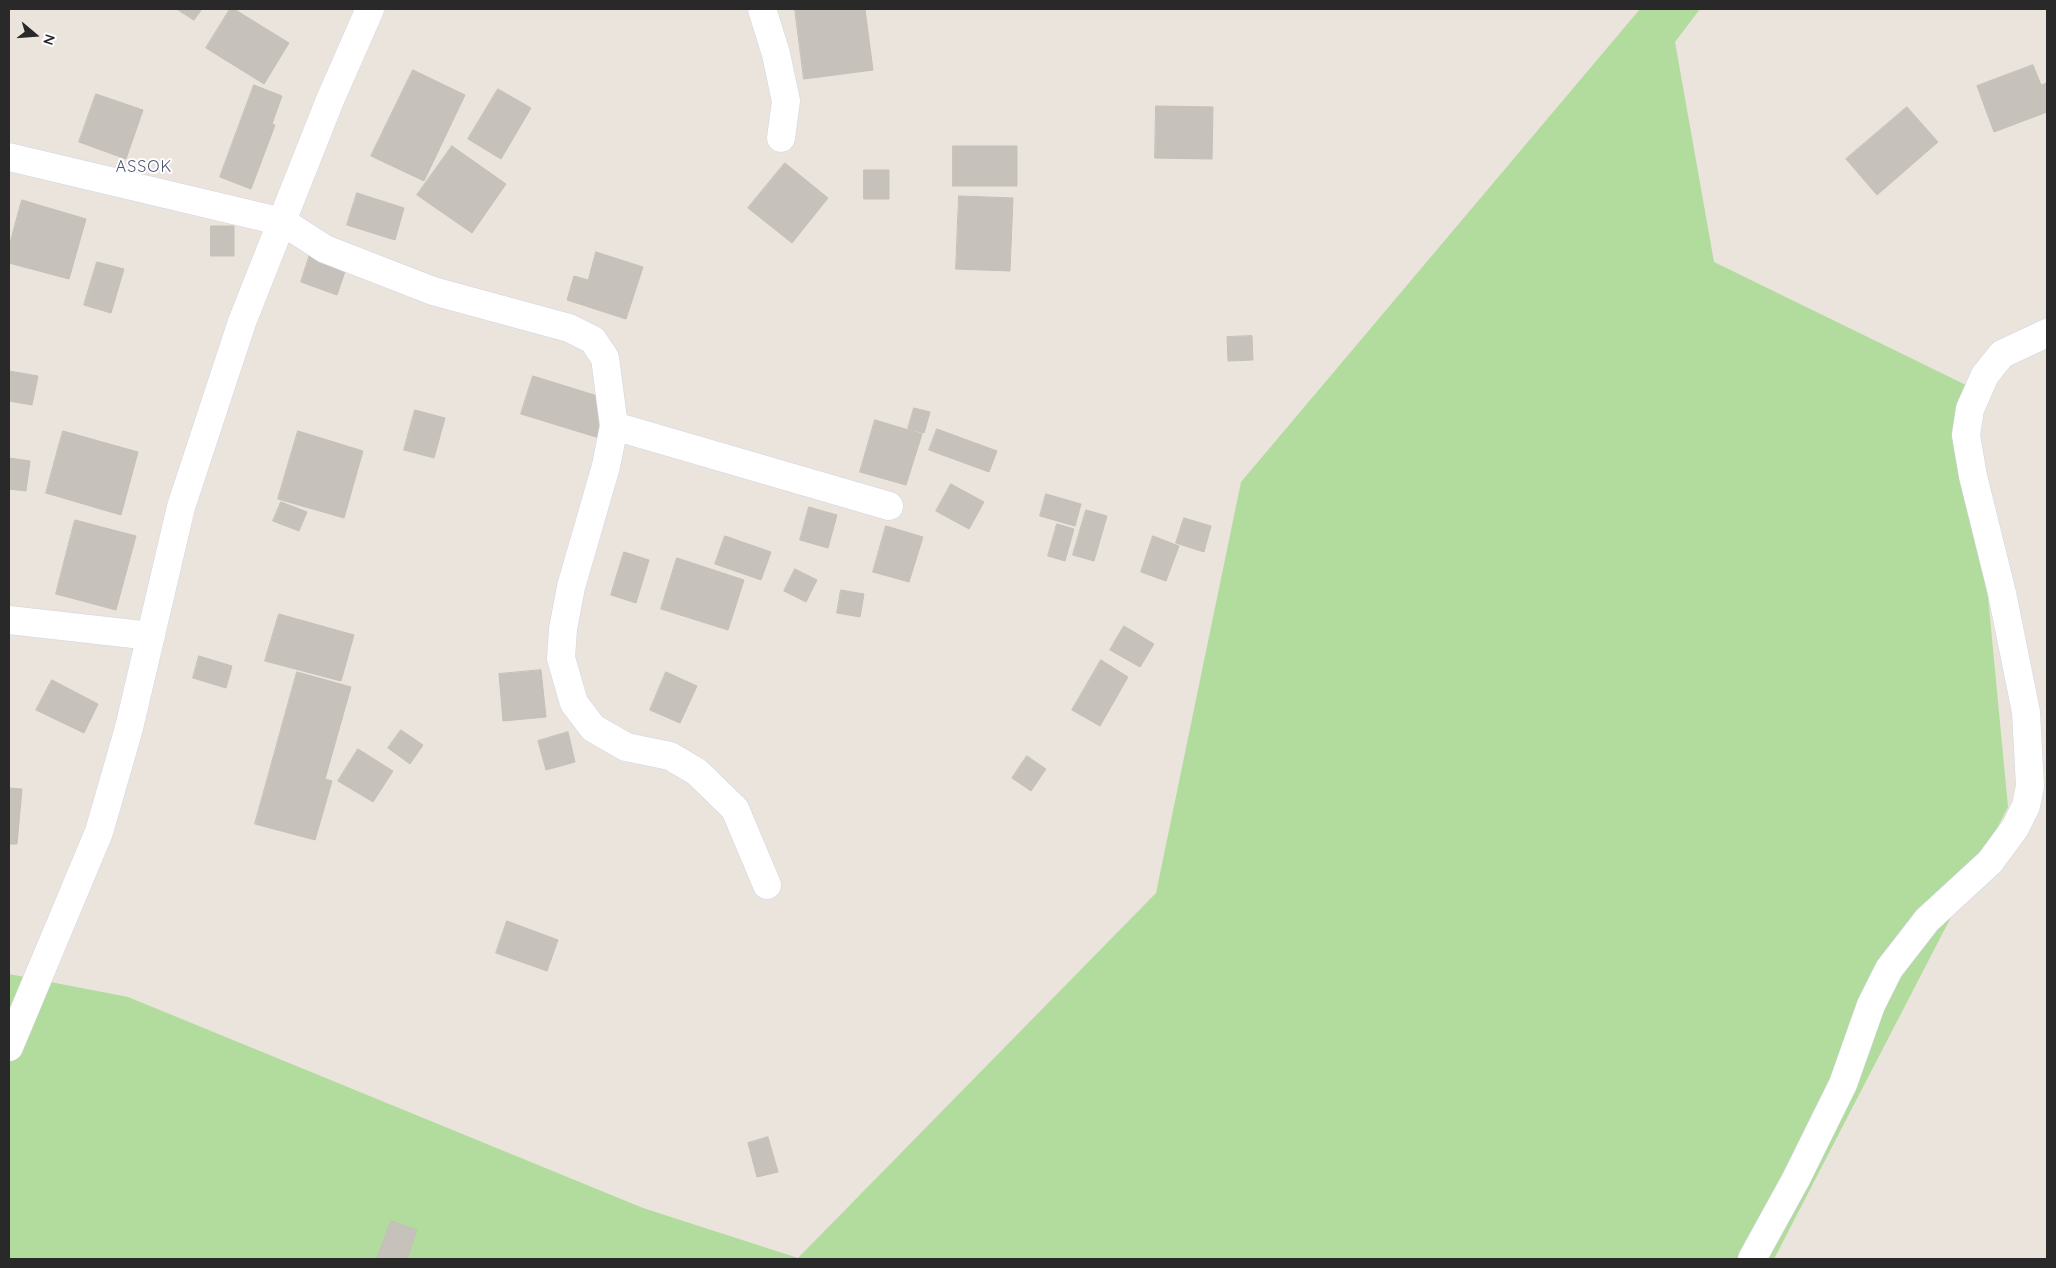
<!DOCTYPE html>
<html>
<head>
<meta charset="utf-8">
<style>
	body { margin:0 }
	#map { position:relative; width:2056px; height:1268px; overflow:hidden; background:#eae4dc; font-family:Quicksand,sans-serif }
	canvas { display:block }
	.frame { position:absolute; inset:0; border:10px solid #292929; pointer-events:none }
	.north { position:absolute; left:10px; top:10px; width:50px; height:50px; -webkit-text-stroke:4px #fff; paint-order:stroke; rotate:108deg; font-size:14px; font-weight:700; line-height:20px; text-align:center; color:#292929 }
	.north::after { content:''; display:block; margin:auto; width:18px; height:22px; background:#292929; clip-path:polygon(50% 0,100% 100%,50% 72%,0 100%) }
</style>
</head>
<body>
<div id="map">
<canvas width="2056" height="1268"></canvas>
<div class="frame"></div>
<div class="north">N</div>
</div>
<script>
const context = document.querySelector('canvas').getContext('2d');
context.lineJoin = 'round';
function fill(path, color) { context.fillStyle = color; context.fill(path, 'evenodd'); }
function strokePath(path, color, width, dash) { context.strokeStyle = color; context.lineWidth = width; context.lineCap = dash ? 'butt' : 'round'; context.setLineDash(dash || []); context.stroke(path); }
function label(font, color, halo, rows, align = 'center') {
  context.font = font + ' Quicksand,sans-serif'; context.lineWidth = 4; context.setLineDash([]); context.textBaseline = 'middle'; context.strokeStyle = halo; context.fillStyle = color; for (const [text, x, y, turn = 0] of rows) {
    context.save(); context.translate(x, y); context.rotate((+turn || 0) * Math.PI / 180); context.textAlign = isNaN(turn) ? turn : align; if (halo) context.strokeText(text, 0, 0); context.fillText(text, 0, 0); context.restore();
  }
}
fill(new Path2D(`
	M1640 9H1700L1675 42 1714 262 1968 386 2008 807 1774 1259H9V974L128 997 643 1208 798 1258 1156 893 1241 482Z`), '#b1dc9d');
const building = new Path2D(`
	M177 9H202L194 20Z
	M230 9H234L289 43 264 84 206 48Z
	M795 9H865L873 70 804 79Z
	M2033 65 2041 85 2047 83V112L1994 132 1977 86Z
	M413 70 465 95 424 181 371 156Z
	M254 85 282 96 272 124 275 125 251 189 220 177Z
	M498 89 531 108 501 159 468 139Z
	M96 94 143 110 126 159 79 142Z
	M1156 106 1213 107 1212 159 1155 158Z
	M1907 107 1938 142 1877 195 1846 159Z
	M452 146 506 184 472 233 417 195Z
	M953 146H1017V186H953Z
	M785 163 828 198 792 243 748 208Z
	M864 170H889V199H864Z
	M357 193 404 208 395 240 347 225Z
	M959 196 1013 198 1010 271 956 269Z
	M22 200 86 219 69 279 9 263V247Z
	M211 226H234V256H211Z
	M312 248 349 260 337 295 301 282Z
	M596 252 643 267 626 319 567 300 574 276 588 280Z
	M97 262 124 269 111 313 84 305Z
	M1252 336 1253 360 1228 361 1227 337Z
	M9 371 38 376 32 405 9 401Z
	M533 376 620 403 609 441 521 414Z
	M914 408 930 412 924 433 908 429Z
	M415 410 445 418 434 458 404 450Z
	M875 420 922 434 906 485 860 472Z
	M937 429 997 451 989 472 929 450Z
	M63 431 138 452 121 515 46 493Z
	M298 431 363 451 344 518 278 499Z
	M9 458 30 461 26 491 9 489Z
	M951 484 984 502 969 529 936 511Z
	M1046 494 1081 504 1075 526 1040 516Z
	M281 502 307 512 299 531 273 521Z
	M809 507 837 515 828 548 800 540Z
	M1086 510 1107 516 1094 561 1073 555Z
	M1184 518 1211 526 1204 552 1176 543Z
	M75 520 136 536 116 610 56 594Z
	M1057 524 1074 529 1065 561 1048 556Z
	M886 526 923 537 909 582 873 572Z
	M725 536 771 552 761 580 715 564Z
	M1153 536 1179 546 1166 581 1141 572Z
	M624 552 649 560 636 603 611 595Z
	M677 558 744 580 728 630 661 609Z
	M795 569 817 580 806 602 784 591Z
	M841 590 864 594 860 617 837 613Z
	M279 614 354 635 341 681 265 661Z
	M1124 626 1154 644 1140 667 1110 650Z
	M199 656 232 666 226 688 193 678Z
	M1101 660 1128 677 1100 726 1072 710Z
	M541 670 546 717 503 721 499 674Z
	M297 672 351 687 325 779 332 781 315 840 255 824Z
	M666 672 697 686 680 723 650 710Z
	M52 680 98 704 84 733 36 710Z
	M401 730 423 745 410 764 388 748Z
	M568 732 575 762 546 770 538 741Z
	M358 749 393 771 373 802 338 781Z
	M1027 756 1046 769 1031 791 1012 778Z
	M9 788 22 789 17 844H9Z
	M507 921 558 940 547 971 496 953Z
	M768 1137 778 1172 757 1177 748 1143Z
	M391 1221 417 1230 407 1259H377Z`);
fill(building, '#c6c2bb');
strokePath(building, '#c5c0b6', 1);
const street = new Path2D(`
	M762 9 776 54 786 101 781 138
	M9 157 283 222 325 249 433 291 569 328 593 340 605 358 614 426 606 466 571 587 563 629 561 658 574 703 593 728 626 747 670 756 697 772 735 809 767 885
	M614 426 889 506
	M9 620 151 636
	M9 1047 99 832 129 728 181 507 242 322 330 100 370 9
	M1752 1259 1796 1179 1843 1084 1871 1005 1889 969 1927 920 1990 862 2015 828 2026 806 2030 786 2026 712 2002 593 1973 476 1966 435 1970 409 1985 375 2002 354 2047 333`);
strokePath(street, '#d2d4e1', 29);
strokePath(street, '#fff', 28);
context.letterSpacing = '1px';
label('16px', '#4e5475', '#fff', [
	["ASSOK",144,167]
]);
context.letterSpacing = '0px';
</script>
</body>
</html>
